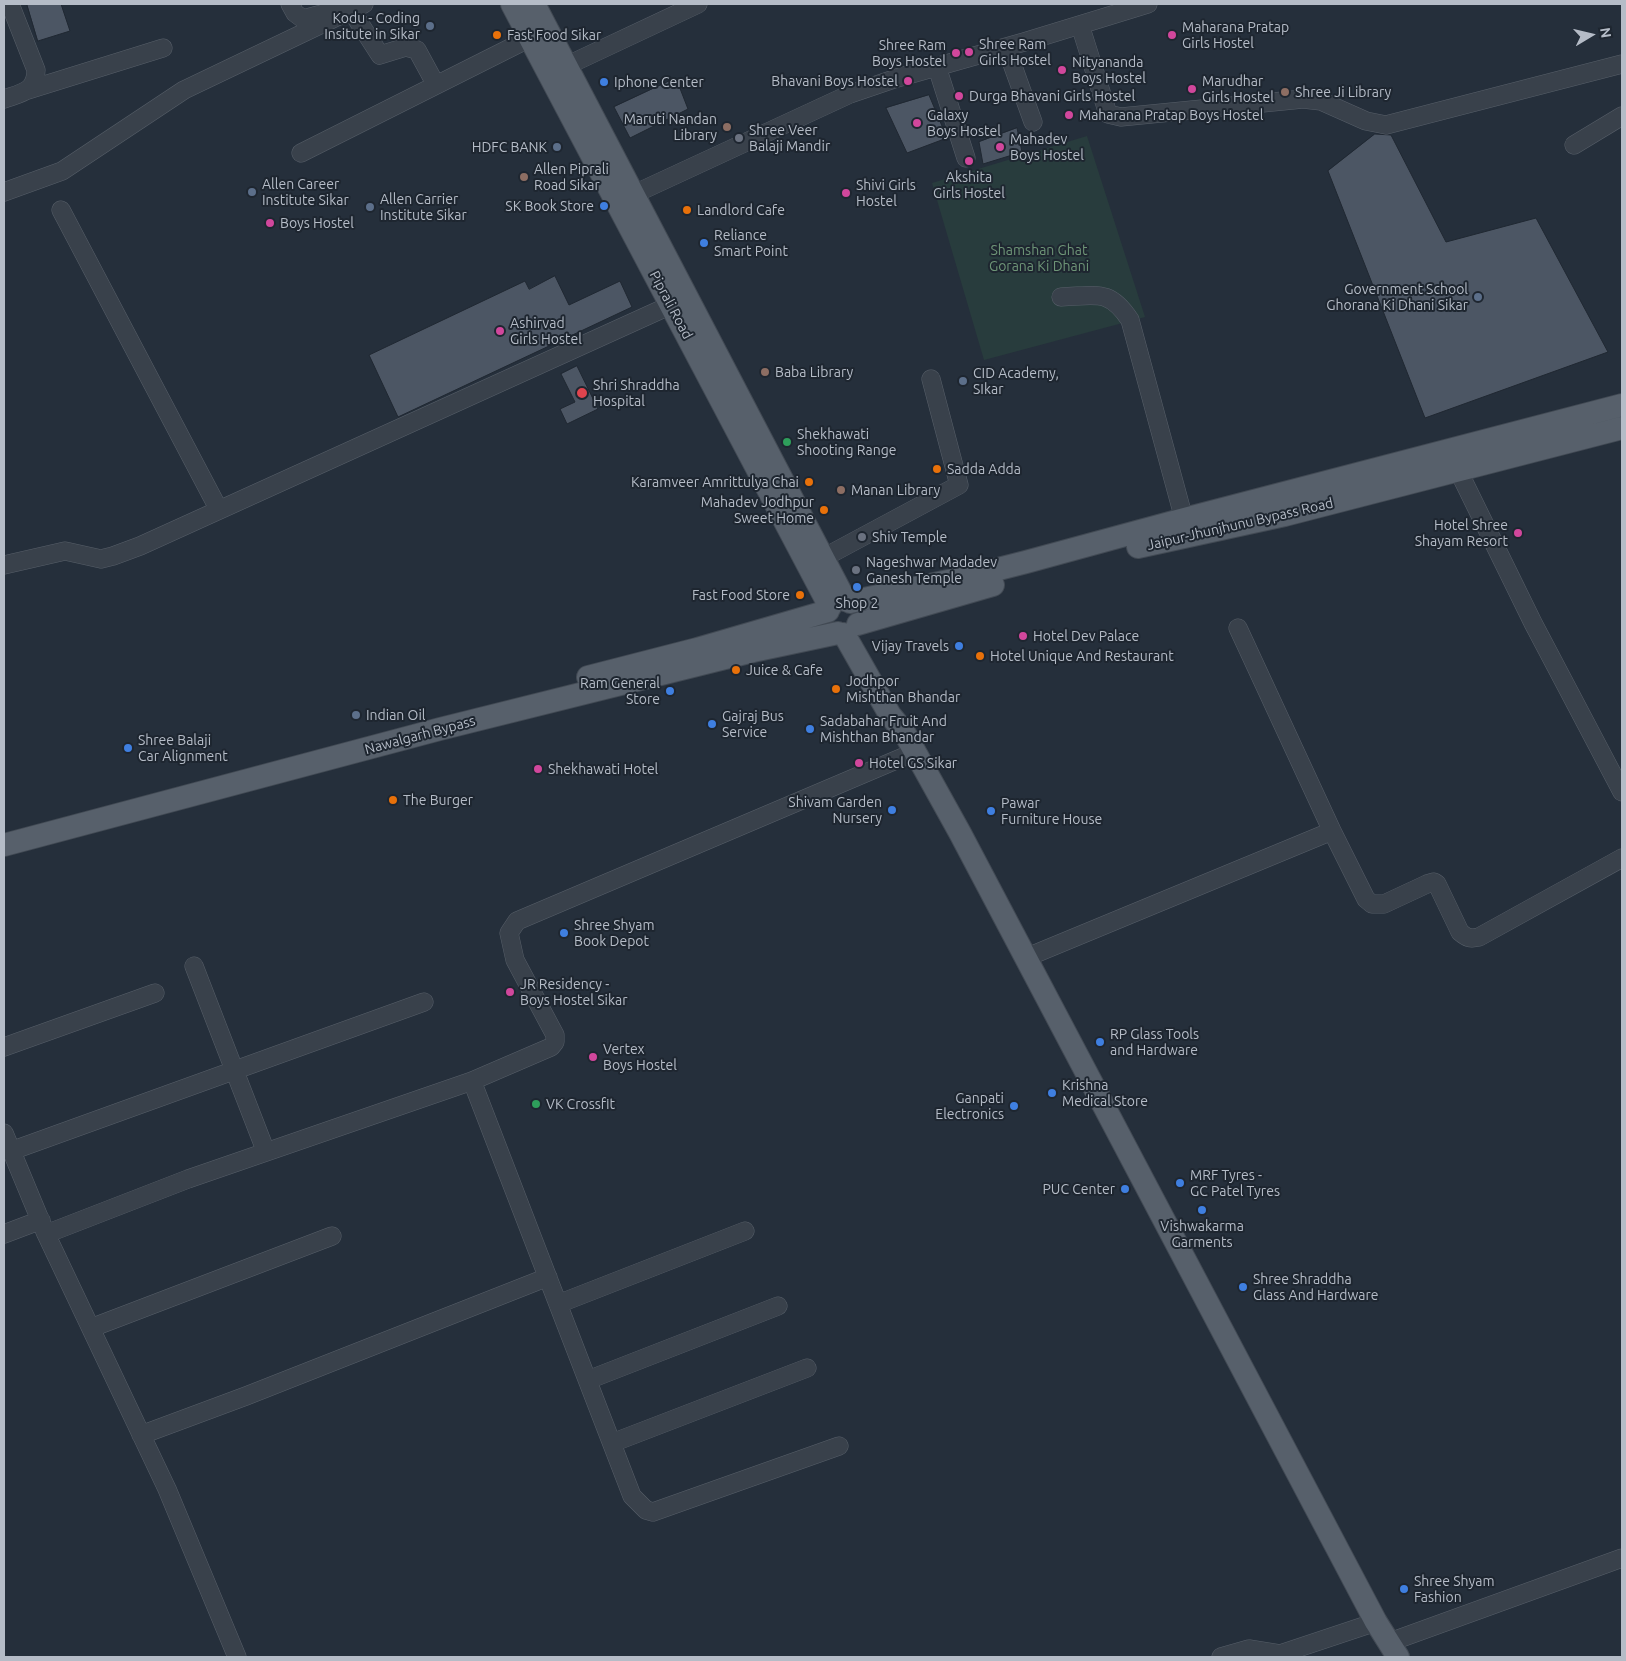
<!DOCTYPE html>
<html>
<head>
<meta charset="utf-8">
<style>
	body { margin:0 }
	#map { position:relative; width:1626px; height:1661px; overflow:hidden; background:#252f3b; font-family:Ubuntu,sans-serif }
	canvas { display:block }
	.frame { position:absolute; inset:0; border:5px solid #b5bcc7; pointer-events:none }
	.north { position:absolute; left:1566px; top:10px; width:50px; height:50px; -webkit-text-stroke:4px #1e2630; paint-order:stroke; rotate:81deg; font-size:14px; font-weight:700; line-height:20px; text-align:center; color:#b5bcc7 }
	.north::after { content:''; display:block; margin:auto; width:18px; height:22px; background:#b5bcc7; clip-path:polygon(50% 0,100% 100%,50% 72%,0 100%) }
</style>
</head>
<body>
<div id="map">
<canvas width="1626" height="1661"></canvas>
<div class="frame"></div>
<div class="north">N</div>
</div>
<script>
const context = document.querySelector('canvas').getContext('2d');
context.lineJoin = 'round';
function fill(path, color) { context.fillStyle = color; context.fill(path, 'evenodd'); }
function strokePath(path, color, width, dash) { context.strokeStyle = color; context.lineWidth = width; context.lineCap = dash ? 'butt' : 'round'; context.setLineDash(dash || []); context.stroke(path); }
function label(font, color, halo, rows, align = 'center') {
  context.font = font + ' Ubuntu,sans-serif'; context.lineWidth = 4; context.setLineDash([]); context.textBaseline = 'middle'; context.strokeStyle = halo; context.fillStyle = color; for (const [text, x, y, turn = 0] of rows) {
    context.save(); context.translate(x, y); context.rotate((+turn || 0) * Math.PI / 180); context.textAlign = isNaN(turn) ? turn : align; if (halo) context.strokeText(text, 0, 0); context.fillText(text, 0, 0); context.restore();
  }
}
fill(new Path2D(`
	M1087 136 1145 317 984 360 932 183Z`), '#283c3d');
const building = new Path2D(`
	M27 4H61L70 31 38 41Z
	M676 78 688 109 630 138 614 107Z
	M929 95 947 138 907 153 886 108Z
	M1017 128 1022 152 983 164 979 142Z
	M1375 134 1391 135 1446 242 1536 218 1608 352 1425 418 1328 171Z
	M555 276 569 305 620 281 632 307 398 417 369 355 525 281 529 289Z
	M577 366 598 409 567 424 560 409 575 402 561 374Z`);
fill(building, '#4c5664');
strokePath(building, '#202832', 1);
const minor = new Path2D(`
	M290 4 295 13 303 19 337 10H351L380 55 406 47 417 50 436 85
	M1080 25 1108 114 1121 117 1303 99 1321 101 1366 121 1386 125 1622 64
	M1006 47 1033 122
	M566 66 698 4
	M937 67 966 158
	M25 91 163 48
	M4 99C21 93 36 92 36 70L10 4
	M1574 145 1622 116
	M301 153 530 38
	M4 192 62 171 184 90 364 4
	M632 195 850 94 897 78 1024 42 1148 4
	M61 210 219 510
	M1061 297C1096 296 1109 288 1130 320L1184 519
	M1458 470 1533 623 1622 792
	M823 558 959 485 931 379
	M4 565 65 551 101 559 113 556 140 546 671 305
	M1238 628 1332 831
	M1025 958 1332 831 1366 899 1372 904H1384L1427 884 1434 882 1437 884 1460 932C1467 938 1470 939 1479 937L1622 858
	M194 966 266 1152
	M4 1047 155 993
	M472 1081 632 1496 646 1510 653 1512 839 1446
	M4 1133 46 1234 167 1489 237 1657
	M11 1151 424 1002
	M4 1234 41 1220
	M46 1234 188 1179 472 1081 551 1047 555 1042V1035L515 960 509 933 517 921 915 752
	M558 1304 745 1231
	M91 1328 332 1236
	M588 1380 778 1306
	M141 1435 246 1396 548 1277
	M612 1443 807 1368
	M1390 1642 1622 1558
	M1221 1657 1249 1649 1280 1654 1376 1622`);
const major = new Path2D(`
	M512 4 830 607
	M534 4 845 600
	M1138 547 1285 515 1622 428
	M850 602 967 577 1026 562 1184 519 1622 405
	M858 624 993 585
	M844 634 890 715 904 732 960 833 1376 1622 1398 1657
	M588 677 697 649 828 611
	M4 845 440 729 753 651 838 633`);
strokePath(minor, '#575f69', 19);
strokePath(major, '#424a54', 24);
strokePath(minor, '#39414b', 18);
strokePath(major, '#57606b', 22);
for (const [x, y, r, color] of [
	[430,26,5,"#5c6f8a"],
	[497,35,5,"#e8710a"],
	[1172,35,5,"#d1479c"],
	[969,52,5,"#d1479c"],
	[956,53,5,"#d1479c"],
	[1062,70,5,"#d1479c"],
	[908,81,5,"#d1479c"],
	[604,82,5,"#3f7fe0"],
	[1192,89,5,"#d1479c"],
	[1285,92,5,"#8d6e63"],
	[959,96,5,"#d1479c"],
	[1069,115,5,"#d1479c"],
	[917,123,5,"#d1479c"],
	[727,127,5,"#8d6e63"],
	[739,138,5,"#6b7280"],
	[557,147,5,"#5c6f8a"],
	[1000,147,5,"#d1479c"],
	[969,161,5,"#d1479c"],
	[524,177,5,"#8d6e63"],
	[252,192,5,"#5c6f8a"],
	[846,193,5,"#d1479c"],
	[604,206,5,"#3f7fe0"],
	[370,207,5,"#5c6f8a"],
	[687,210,5,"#e8710a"],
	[270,223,5,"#d1479c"],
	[704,243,5,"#3f7fe0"],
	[1478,297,5,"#5c6f8a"],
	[500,331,5,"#d1479c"],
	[765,372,5,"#8d6e63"],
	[963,381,5,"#5c6f8a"],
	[582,393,6,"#e0444e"],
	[787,442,5,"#2e9e5b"],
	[937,469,5,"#e8710a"],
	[809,482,5,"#e8710a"],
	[841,490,5,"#8d6e63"],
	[824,510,5,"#e8710a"],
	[1518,533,5,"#d1479c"],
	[862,537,5,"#6b7280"],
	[856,570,5,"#6b7280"],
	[857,587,5,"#3f7fe0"],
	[800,595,5,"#e8710a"],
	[1023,636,5,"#d1479c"],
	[959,646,5,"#3f7fe0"],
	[980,656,5,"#e8710a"],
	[736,670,5,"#e8710a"],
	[836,689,5,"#e8710a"],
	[670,691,5,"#3f7fe0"],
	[356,715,5,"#5c6f8a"],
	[712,724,5,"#3f7fe0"],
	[810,729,5,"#3f7fe0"],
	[128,748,5,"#3f7fe0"],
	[859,763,5,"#d1479c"],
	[538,769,5,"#d1479c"],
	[393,800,5,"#e8710a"],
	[892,810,5,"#3f7fe0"],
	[991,811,5,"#3f7fe0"],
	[564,933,5,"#3f7fe0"],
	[510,992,5,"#d1479c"],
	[1100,1042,5,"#3f7fe0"],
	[593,1057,5,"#d1479c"],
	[1052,1093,5,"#3f7fe0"],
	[536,1104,5,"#2e9e5b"],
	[1014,1106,5,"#3f7fe0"],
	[1180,1183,5,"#3f7fe0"],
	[1125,1189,5,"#3f7fe0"],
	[1202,1210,5,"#3f7fe0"],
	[1243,1287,5,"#3f7fe0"],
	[1404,1589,5,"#3f7fe0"]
]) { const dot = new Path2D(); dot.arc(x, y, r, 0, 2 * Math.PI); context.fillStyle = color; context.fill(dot); strokePath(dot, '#1e2630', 2); }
label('14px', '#b5bcc7', '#1e2630', [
	["Kodu - Coding",420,18,"right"],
	["Insitute in Sikar",420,34,"right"],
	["Maharana Pratap",1182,27],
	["Girls Hostel",1182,43],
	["Fast Food Sikar",507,35],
	["Shree Ram",979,44],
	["Girls Hostel",979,60],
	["Shree Ram",946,45,"right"],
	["Boys Hostel",946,61,"right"],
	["Nityananda",1072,62],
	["Boys Hostel",1072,78],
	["Bhavani Boys Hostel",898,81,"right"],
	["Marudhar",1202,81],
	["Girls Hostel",1202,97],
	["Iphone Center",614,82],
	["Shree Ji Library",1295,92],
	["Durga Bhavani Girls Hostel",969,96],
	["Galaxy",927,115],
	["Boys Hostel",927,131],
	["Maharana Pratap Boys Hostel",1079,115],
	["Maruti Nandan",717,119,"right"],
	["Library",717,135,"right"],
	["Shree Veer",749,130],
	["Balaji Mandir",749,146],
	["Mahadev",1010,139],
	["Boys Hostel",1010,155],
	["HDFC BANK",547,147,"right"],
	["Allen Piprali",534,169],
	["Road Sikar",534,185],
	["Akshita",969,177,"center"],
	["Girls Hostel",969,193,"center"],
	["Allen Career",262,184],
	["Institute Sikar",262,200],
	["Shivi Girls",856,185],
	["Hostel",856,201],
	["Allen Carrier",380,199],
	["Institute Sikar",380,215],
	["SK Book Store",594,206,"right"],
	["Landlord Cafe",697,210],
	["Boys Hostel",280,223],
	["Reliance",714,235],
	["Smart Point",714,251],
	["Government School",1468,289,"right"],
	["Ghorana Ki Dhani Sikar",1468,305,"right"],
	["Ashirvad",510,323],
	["Girls Hostel",510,339],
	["Baba Library",775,372],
	["CID Academy,",973,373],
	["SIkar",973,389],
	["Shri Shraddha",593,385],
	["Hospital",593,401],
	["Shekhawati",797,434],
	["Shooting Range",797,450],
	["Sadda Adda",947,469],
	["Karamveer Amrittulya Chai",799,482,"right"],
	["Manan Library",851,490],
	["Mahadev Jodhpur",814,502,"right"],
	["Sweet Home",814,518,"right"],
	["Hotel Shree",1508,525,"right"],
	["Shayam Resort",1508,541,"right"],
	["Shiv Temple",872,537],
	["Nageshwar Madadev",866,562],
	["Ganesh Temple",866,578],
	["Fast Food Store",790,595,"right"],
	["Shop 2",857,603,"center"],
	["Hotel Dev Palace",1033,636],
	["Vijay Travels",949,646,"right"],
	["Hotel Unique And Restaurant",990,656],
	["Juice & Cafe",746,670],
	["Jodhpor",846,681],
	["Mishthan Bhandar",846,697],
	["Ram General",660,683,"right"],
	["Store",660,699,"right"],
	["Indian Oil",366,715],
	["Gajraj Bus",722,716],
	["Service",722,732],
	["Sadabahar Fruit And",820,721],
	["Mishthan Bhandar",820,737],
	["Shree Balaji",138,740],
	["Car Alignment",138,756],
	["Hotel GS Sikar",869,763],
	["Shekhawati Hotel",548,769],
	["The Burger",403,800],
	["Shivam Garden",882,802,"right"],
	["Nursery",882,818,"right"],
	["Pawar",1001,803],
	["Furniture House",1001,819],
	["Shree Shyam",574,925],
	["Book Depot",574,941],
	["JR Residency -",520,984],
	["Boys Hostel Sikar",520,1000],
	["RP Glass Tools",1110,1034],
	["and Hardware",1110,1050],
	["Vertex",603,1049],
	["Boys Hostel",603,1065],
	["Krishna",1062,1085],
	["Medical Store",1062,1101],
	["Ganpati",1004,1098,"right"],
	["Electronics",1004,1114,"right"],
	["VK Crossfit",546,1104],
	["MRF Tyres -",1190,1175],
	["GC Patel Tyres",1190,1191],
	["PUC Center",1115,1189,"right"],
	["Vishwakarma",1202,1226,"center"],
	["Garments",1202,1242,"center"],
	["Shree Shraddha",1253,1279],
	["Glass And Hardware",1253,1295],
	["Shree Shyam",1414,1581],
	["Fashion",1414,1597]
], 'left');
label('14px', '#6e9577', '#1e2630', [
	["Shamshan Ghat",1039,250],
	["Gorana Ki Dhani",1039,266]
]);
label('14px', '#b5bcc7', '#1e2630', [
	["Piprali Road",671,305,62],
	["Jaipur-Jhunjhunu Bypass Road",1240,524,-13],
	["Nawalgarh Bypass",420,735,-15]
]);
</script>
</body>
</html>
